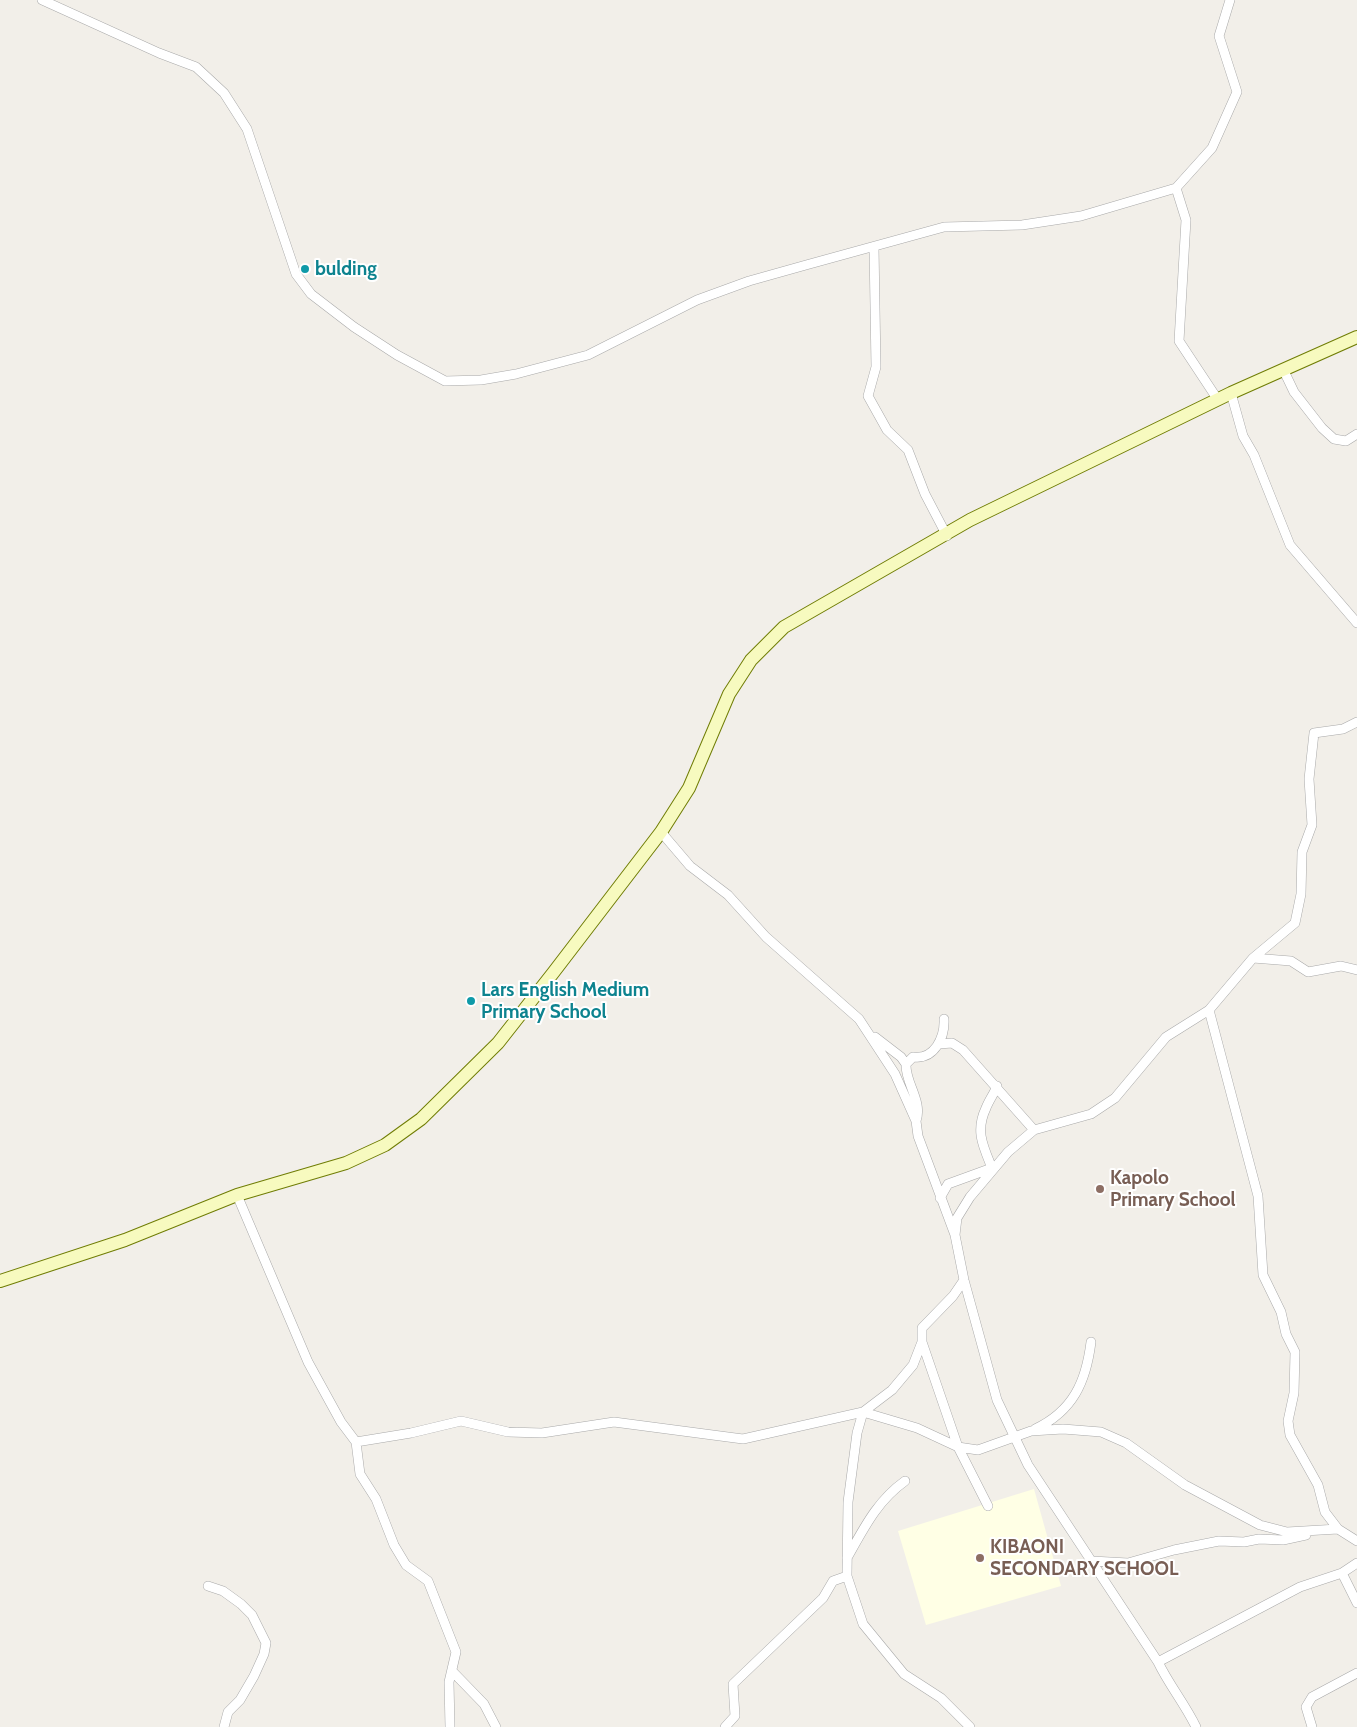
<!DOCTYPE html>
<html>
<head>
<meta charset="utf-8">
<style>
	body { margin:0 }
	canvas { display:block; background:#f2efe9 }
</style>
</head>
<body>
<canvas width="1357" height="1727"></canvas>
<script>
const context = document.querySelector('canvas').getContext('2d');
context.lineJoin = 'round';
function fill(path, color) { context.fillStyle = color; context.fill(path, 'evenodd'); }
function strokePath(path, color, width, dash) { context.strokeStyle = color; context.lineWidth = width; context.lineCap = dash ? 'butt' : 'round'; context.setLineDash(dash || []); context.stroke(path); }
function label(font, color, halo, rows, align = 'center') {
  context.font = font + ' Cabin,sans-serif'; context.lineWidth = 4; context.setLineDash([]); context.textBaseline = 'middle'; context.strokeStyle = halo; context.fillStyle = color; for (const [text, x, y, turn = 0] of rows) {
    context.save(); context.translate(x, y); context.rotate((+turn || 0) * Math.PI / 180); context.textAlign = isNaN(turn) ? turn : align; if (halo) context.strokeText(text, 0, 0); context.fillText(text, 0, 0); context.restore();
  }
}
fill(new Path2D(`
	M1034 1489 1061 1586 926 1625 898 1531Z`), '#ffffe5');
const minor = new Path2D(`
	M42 0 159 53 196 67 224 93 247 129 296 274 311 294 354 327 397 355 445 381 481 380 516 374 588 355 697 300 749 281 806 265 944 227 1022 225 1081 216 1176 188 1212 148 1237 92 1219 36 1230 0
	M1176 188 1186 220 1179 341 1218 400
	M874 247 876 367 868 396 887 430 908 450 925 494 947 536
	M1283 369 1294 392 1322 428 1334 439 1346 441 1357 434
	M1231 393 1243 436 1254 455 1290 545 1357 623
	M661 832 690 866 728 895 766 937 859 1019 895 1074 916 1121 918 1136 955 1235 957 1218 970 1197 1008 1152 1034 1130 1091 1114 1115 1098 1166 1037 1209 1010 1253 958 1295 923 1301 894 1302 852 1312 825 1309 779 1314 733 1343 729 1357 722
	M1253 958 1291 961 1308 972 1341 966 1357 970
	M1209 1010 1258 1196 1263 1275 1281 1312 1286 1334 1295 1352 1294 1393 1288 1421 1290 1435 1318 1485 1325 1512 1338 1529
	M875 1037 901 1057 906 1064
	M939 1044 952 1043 963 1050 1034 1130
	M916 1121C923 1101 905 1083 906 1064L913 1057C934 1060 945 1038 944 1019
	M237 1195 308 1362 341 1422 356 1442 411 1433 461 1421 508 1432 542 1433 614 1422 743 1439 863 1412 892 1390 913 1365 922 1342V1328L953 1296 964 1280
	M940 1198 948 1184 992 1168C983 1146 975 1131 986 1108 989 1100 994 1094 997 1086
	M955 1235 964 1280 997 1400 1028 1465 1158 1662 1300 1587 1342 1573 1357 1563
	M922 1342 958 1447 988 1506
	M1035 1429C1073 1411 1086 1382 1091 1342
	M356 1442 360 1474 376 1499 394 1545 406 1565 428 1581 456 1652 449 1682 450 1727
	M847 1558C864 1528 877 1501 905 1481
	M1092 1561 1128 1563 1174 1550 1219 1541 1244 1542 1259 1539 1283 1540 1306 1535
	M1342 1573 1357 1603
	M847 1576 863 1624 904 1674 941 1698 970 1727
	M208 1586 223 1591 241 1604 252 1615 266 1643 264 1654 254 1676 240 1700 228 1712 224 1727
	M1158 1662C1169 1685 1185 1704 1196 1727
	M452 1671 484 1704 496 1727
	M725 1727 735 1716 733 1684 823 1598 833 1581 847 1576 848 1502 857 1433 863 1412 917 1428 958 1447 978 1450 1031 1431 1063 1429 1101 1432 1126 1443 1185 1485 1260 1525 1287 1532 1338 1529 1357 1541
	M1312 1727 1306 1707 1312 1697 1357 1673`);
const secondary = new Path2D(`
	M0 1281 125 1240 237 1195 346 1163 385 1145 421 1119 498 1043 553 973 661 832 689 788 729 694 751 660 784 627 970 520 1231 393 1357 337`);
strokePath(minor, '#a9a9a9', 10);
strokePath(secondary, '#707d05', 14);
strokePath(minor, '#fff', 9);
strokePath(secondary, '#f7fabf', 12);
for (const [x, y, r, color] of [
	[305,269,5,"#0f9aa8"],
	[471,1001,5,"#0f9aa8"],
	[1100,1189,5,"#8d6e63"],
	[980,1558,5,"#8d6e63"]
]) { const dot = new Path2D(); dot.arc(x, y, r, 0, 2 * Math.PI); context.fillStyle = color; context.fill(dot); strokePath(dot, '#fff', 2); }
label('bold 19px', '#0d838f', '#fff', [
	["bulding",315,269],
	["Lars English Medium",481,990],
	["Primary School",481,1012]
], 'left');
label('bold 19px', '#785e54', '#fff', [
	["Kapolo",1110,1178],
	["Primary School",1110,1200],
	["KIBAONI",990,1547],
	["SECONDARY SCHOOL",990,1569]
], 'left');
</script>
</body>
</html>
